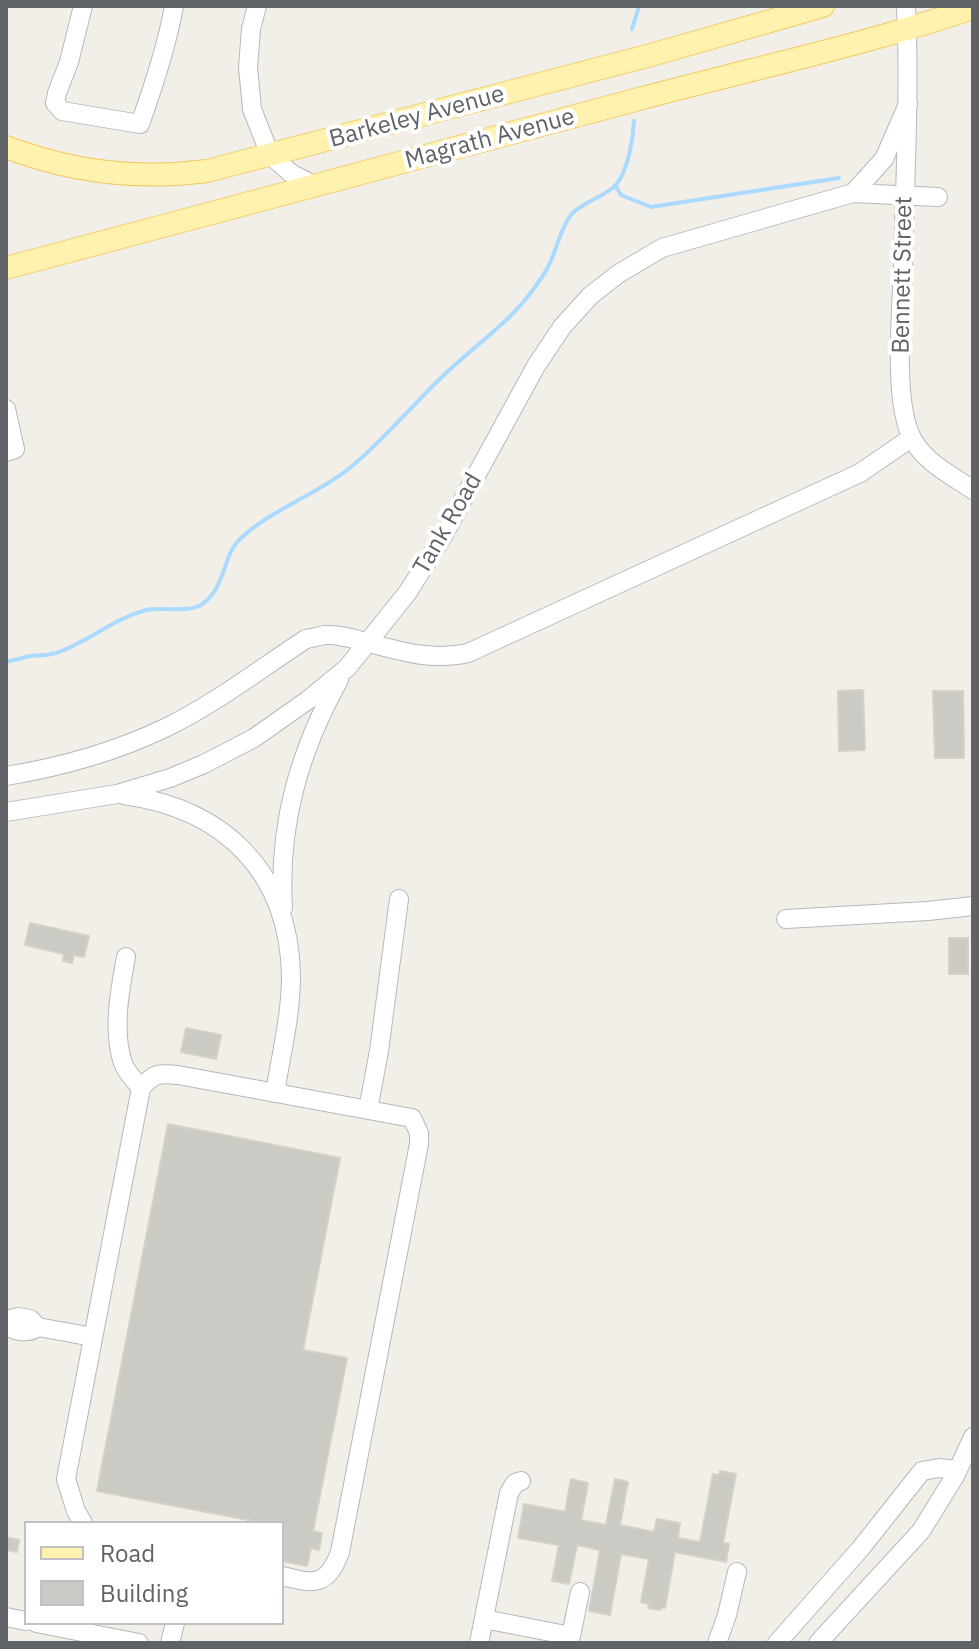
<!DOCTYPE html>
<html>
<head>
<meta charset="utf-8">
<style>
	body { margin:0 }
	#map { position:relative; width:979px; height:1649px; overflow:hidden; background:#f1efe8; font-family:"IBM Plex Sans",sans-serif }
	canvas { display:block }
	.frame { position:absolute; inset:0; border:8px solid #5f6368; pointer-events:none }
	.legend { position:absolute; left:24px; top:1521px; width:260px; height:104px; box-sizing:border-box; background:#fff; border:2px solid #bfc1c3; margin:0; padding:10px 14px; list-style:none; font-size:24px; color:#5f6368 }
	.legend li { display:flex; align-items:center; gap:16px; height:40px }
	.legend b { width:40px; border:2px solid #bfc1c3 }
</style>
</head>
<body>
<div id="map">
<canvas width="979" height="1649"></canvas>
<div class="frame"></div>
<ul class="legend">
<li><b style="height:10px;background:#fff2af"></b>Road</li>
<li><b style="height:22px;background:#cccac5"></b>Building</li>
</ul>
</div>
<script>
const context = document.querySelector('canvas').getContext('2d');
context.lineJoin = 'round';
function strokePath(path, color, width, dash) { context.strokeStyle = color; context.lineWidth = width; context.lineCap = dash ? 'butt' : 'round'; context.setLineDash(dash || []); context.stroke(path); }
function fill(path, color) { context.fillStyle = color; context.fill(path, 'evenodd'); }
function label(font, color, halo, rows, align = 'center') {
  context.font = font + ' "IBM Plex Sans",sans-serif'; context.lineWidth = 8; context.setLineDash([]); context.textBaseline = 'middle'; context.strokeStyle = halo; context.fillStyle = color; for (const [text, x, y, turn = 0] of rows) {
    context.save(); context.translate(x, y); context.rotate((+turn || 0) * Math.PI / 180); context.textAlign = isNaN(turn) ? turn : align; if (halo) context.strokeText(text, 0, 0); context.fillText(text, 0, 0); context.restore();
  }
}
strokePath(new Path2D(`
	M632 29 639 6
	M615 185 621 195 651 207 839 178
	M6 662C14 660 22 658 30 656 39 655 50 656 59 652 91 640 113 619 146 610 163 606 191 615 205 602 226 584 223 556 239 540 271 509 317 495 351 467 385 439 413 404 445 374 473 347 506 325 529 295 536 286 544 275 549 265 557 249 560 229 571 215 581 202 605 197 616 185 628 170 633 140 634 121`), '#aadaff', 4);
const building = new Path2D(`
	M863 690 865 750 839 751 838 691Z
	M933 691H963L964 758H935Z
	M30 923 89 936 84 957 74 955 72 963 63 961 64 954 25 945Z
	M949 938H968V974H949Z
	M186 1028 221 1035 216 1059 181 1052Z
	M168 1124 340 1158 303 1350 347 1358 313 1531 322 1533 319 1550 311 1548 307 1566 282 1561V1523H264L97 1491Z
	M720 1471 736 1474 723 1543 729 1544 726 1562 675 1552 665 1608 661 1607 660 1610 648 1608 649 1604 641 1602 649 1559 621 1554 610 1615 589 1611 600 1550 577 1545 569 1584 552 1581 559 1545 518 1538 524 1504 565 1512 571 1479 588 1483 581 1520 606 1525 615 1479 628 1482 620 1525 654 1532 657 1519 680 1523 678 1538 700 1542 713 1474 719 1475Z
	M6 1537 19 1540 17 1552 6 1550Z`);
fill(building, '#cccac5');
strokePath(building, '#d6d1c6', 2);
const minor = new Path2D(`
	M83 6 69 62 57 93 55 103 62 111 140 124C154 85 167 46 174 6
	M257 6 251 29 248 67 252 109 270 155 292 174 316 186
	M906 6C910 92 905 178 903 264 902 307 892 404 913 440 926 463 951 475 973 490
	M853 193 938 197
	M6 409 15 449 6 452
	M6 776C61 767 115 752 165 728 215 704 260 669 306 639 312 638 319 636 325 635 340 634 354 639 369 643 402 652 434 661 468 653L860 473 911 438
	M124 795C225 809 289 872 291 976 291 1015 281 1055 275 1093
	M6 812 117 794 170 778 204 764 254 738 308 700 347 668 408 592 443 536 536 366 562 327 590 296 618 274 662 248 853 193 884 159 908 104
	M283 908C278 825 299 752 339 680
	M786 919 928 911 973 906
	M126 957C120 989 112 1031 123 1063 126 1072 135 1081 141 1088
	M368 1110 379 1051 399 899
	M6 1320 18 1317 30 1319 38 1327 93 1337
	M6 1325C15 1332 28 1334 38 1327
	M83 1523 76 1511 66 1479 141 1088C154 1073 159 1073 178 1075L412 1118 419 1133V1144L340 1552C327 1587 314 1584 282 1576
	M6 1617 26 1621
	M484 1619 571 1636 580 1592
	M36 1623 139 1643
	M170 1643 175 1623
	M479 1643 509 1493 515 1483 521 1481
	M717 1643 727 1615 737 1572
	M777 1643 861 1548 922 1471 939 1468 958 1470
	M818 1643 921 1531 955 1476 973 1437`);
const major = new Path2D(`
	M6 147C71 172 138 180 207 171L651 55 823 6
	M6 268C217 212 428 156 639 99 751 69 864 45 973 8`);
strokePath(minor, '#b5b8bc', 20);
strokePath(major, '#f2c960', 24);
strokePath(minor, '#fff', 18);
strokePath(major, '#fff2af', 22);
label('24px', '#5f6368', '#fff', [
	["Barkeley Avenue",417,117,-15],
	["Magrath Avenue",490,139,-15],
	["Bennett Street",903,275,-89],
	["Tank Road",448,524,-60]
]);
</script>
</body>
</html>
